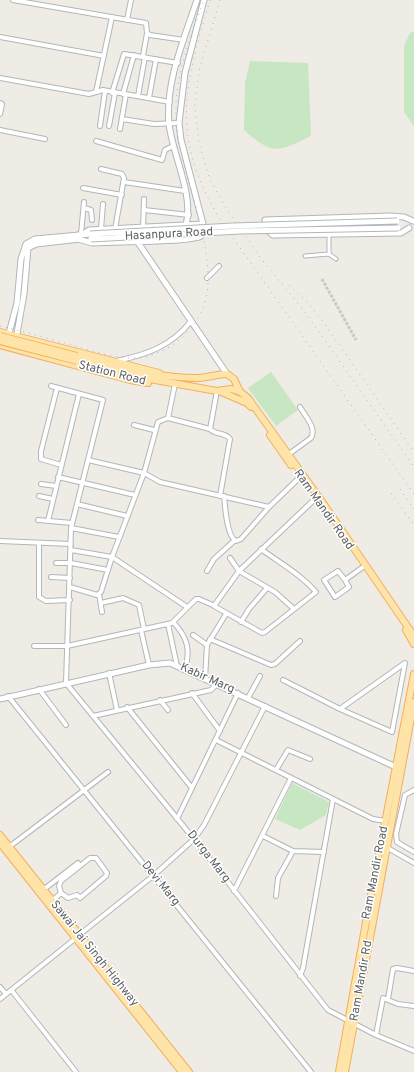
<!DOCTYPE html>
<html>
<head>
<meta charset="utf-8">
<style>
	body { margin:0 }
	canvas { display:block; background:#efebe5 }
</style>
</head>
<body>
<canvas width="414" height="1072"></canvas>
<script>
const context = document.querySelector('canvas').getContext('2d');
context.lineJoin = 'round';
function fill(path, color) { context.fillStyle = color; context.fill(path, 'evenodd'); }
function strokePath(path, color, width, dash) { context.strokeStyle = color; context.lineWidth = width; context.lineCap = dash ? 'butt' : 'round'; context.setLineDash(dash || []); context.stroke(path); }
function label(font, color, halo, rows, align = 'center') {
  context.font = font + ' Overpass,sans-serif'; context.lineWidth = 3; context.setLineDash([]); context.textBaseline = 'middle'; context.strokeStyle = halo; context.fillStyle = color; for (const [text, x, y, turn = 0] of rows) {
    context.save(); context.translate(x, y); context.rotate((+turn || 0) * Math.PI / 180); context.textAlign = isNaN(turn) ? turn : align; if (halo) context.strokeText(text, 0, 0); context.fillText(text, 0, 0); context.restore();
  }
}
fill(new Path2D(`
	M414 31V126L404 112V46L410 33Z
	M250 61 308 63 311 136C278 152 273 156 244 130L245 83Z
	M271 372 298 410 276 426 248 388Z
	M292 783 329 802 326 815 300 830 275 819Z`), '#c7e7c2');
strokePath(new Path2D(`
	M322 279 356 340`), '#cac9c5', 3, [3, 1.5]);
const pedestrian = new Path2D(`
	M329 234V254L336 259
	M305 256 329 254`);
const minor = new Path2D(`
	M13 0 146 23 147 33 150 35 184 40
	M127 20 131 0
	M0 37 104 56
	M143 56 147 33
	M0 78 89 94 103 90 170 102
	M96 92 112 17
	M112 93 124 54 178 63
	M123 94 134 55
	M138 96 145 57
	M149 98 156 59
	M0 103 2 104 0 114
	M122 119 154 124 179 123
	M100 126 105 91
	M109 126 115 93
	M120 129 126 94
	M0 130 45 139
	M96 141 162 160 165 150 173 146
	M101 169 122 174 124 178 115 229
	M124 182 185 191
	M83 188 122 195
	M84 208 91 210 92 220
	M144 210 189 215
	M143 228 144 199
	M101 229 103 204
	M81 234 84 202
	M207 278 219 266
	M116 361C146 355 172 346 191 321
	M51 386 103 400 71 528 66 683 194 839 328 1010 376 1035
	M57 388 41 451V459L61 465
	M217 391 210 429C215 435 226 432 230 439L220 496
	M168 418 175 384
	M134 425 154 430
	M289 454 311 438C317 428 305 416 300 407
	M88 460 144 473 160 482 269 507 300 477
	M58 477 135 495
	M41 484 56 486
	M39 496 53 499
	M224 496C225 507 227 537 236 541L241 539 269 507
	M77 504 127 516
	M38 520 72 523
	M48 521 79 394
	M71 528 119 537
	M0 541 71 544
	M39 543V597L46 601 70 600
	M261 549C280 563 300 574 316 592L265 632 262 633 214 606 239 571 316 498
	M71 550 112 557 187 607
	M230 558 239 571 275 592 294 609
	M56 563H71L108 570
	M207 571 214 559 234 541
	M51 577 70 578
	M345 580 338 571 324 580 335 597 349 587 345 580 363 567
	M70 587 97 595 101 592 112 557 144 473 158 422 168 418 210 429
	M99 594 102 612
	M101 603 123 598 139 605 144 629
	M241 622 249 609 267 588
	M174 623C187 637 191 650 185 669
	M168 624 177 666
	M141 630 149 665
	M193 635 207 645
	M210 639 271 665 275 664 300 641
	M34 646H67L172 623 196 599H199L215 606
	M109 673 117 710
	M205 679 207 645 226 614
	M283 680 340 709 392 732 405 663 340 709
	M39 689 66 725
	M192 693 220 731
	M8 696 311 1072
	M248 698 260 676
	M160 700 168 710
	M127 707 192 788
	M93 716 211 690 217 684
	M216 740 373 819 386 821
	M276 770 288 750 310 759
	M414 790 405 795 396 834 397 842 414 852
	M177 819 238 693
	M263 836 293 851
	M9 847 108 772
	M386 847 414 863
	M43 890 78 863
	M234 891 291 778
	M276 896 278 878 293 851 324 852
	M52 901 61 893 68 898 77 895 80 898 106 876 107 873 96 858H90L61 881 59 886 61 893
	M79 935 153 876 194 839 204 825 265 706
	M300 976 303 968 333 799
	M0 987 6 994
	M12 991 76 1072
	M0 999 76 938
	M388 999 393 969 397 968 414 971
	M414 1006 398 1004 383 998 376 1035 414 1051`);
const tertiary = new Path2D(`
	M186 225C194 194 173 157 169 124 165 83 184 39 197 0
	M137 228V241L227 374
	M409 228 401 233 273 235 265 228V220L390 216 404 217 413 221
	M83 234 89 230 203 224
	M77 235 78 239 92 243C107 242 194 242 201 236L203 224 181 140 179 123 185 73 204 0
	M8 337 17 303 21 259 26 244 35 239 90 234
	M16 339 24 294 28 248 36 244 80 239
	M0 699 149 665 170 663 398 768`);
const primary = new Path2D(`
	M0 332 159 373
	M0 345 130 380 148 383
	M77 356C117 366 156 378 197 378 207 378 217 374 227 374L234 379 240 392
	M77 361 133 376 200 388 217 391 231 389 239 391 248 398 323 503 414 636
	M219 391 247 403 251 407
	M270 435 291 465
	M406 630 414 644
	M0 835 189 1072
	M0 843 182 1072
	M339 1072 370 900 414 674
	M345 1072 414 702`);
strokePath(pedestrian, '#b2b7ba', 5);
strokePath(minor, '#b2b7ba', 6);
strokePath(tertiary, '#b2b7ba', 7);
strokePath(primary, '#f2b05b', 8);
strokePath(pedestrian, '#fff', 3);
strokePath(minor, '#fff', 4);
strokePath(tertiary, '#fff', 5);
strokePath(primary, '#ffe4aa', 6);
strokePath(new Path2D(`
	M210 0C184 88 170 134 219 218L414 494
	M220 0 199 71 195 105 199 143 210 180 228 211 262 260 305 312 414 467
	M289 285 307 302 324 323 414 452
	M0 326C25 332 51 339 76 346 93 351 111 357 129 358 170 359 207 324 208 283 209 263 204 240 199 220 191 184 176 148 176 111 175 76 192 33 204 0
	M400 489 414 509
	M391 493 414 525`), '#b2b3b4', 1, [1, 5]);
const tertiaryBridge = new Path2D(`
	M90 234 233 226 397 221
	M91 239 240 231 398 228`);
const primaryBridge = new Path2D(`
	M0 336 77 356
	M0 341 77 361`);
strokePath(tertiaryBridge, '#b2b7ba', 7, []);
strokePath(primaryBridge, '#f2b05b', 8, []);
strokePath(tertiaryBridge, '#fff', 5);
strokePath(primaryBridge, '#ffe4aa', 6);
label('12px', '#5d6266', '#fff', [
	["Hasanpura Road",169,235,-3],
	["Station Road",112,374,14],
	["Ram Mandir Road",323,510,55],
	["Kabir Marg",207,679,24],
	["Durga Marg",208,857,52],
	["Ram Mandir Road",376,873,-79],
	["Devi Marg",160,884,51],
	["Sawai Jai Singh Highway",94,954,51],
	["Ram Mandir Rd",362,981,-80]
]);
</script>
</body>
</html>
